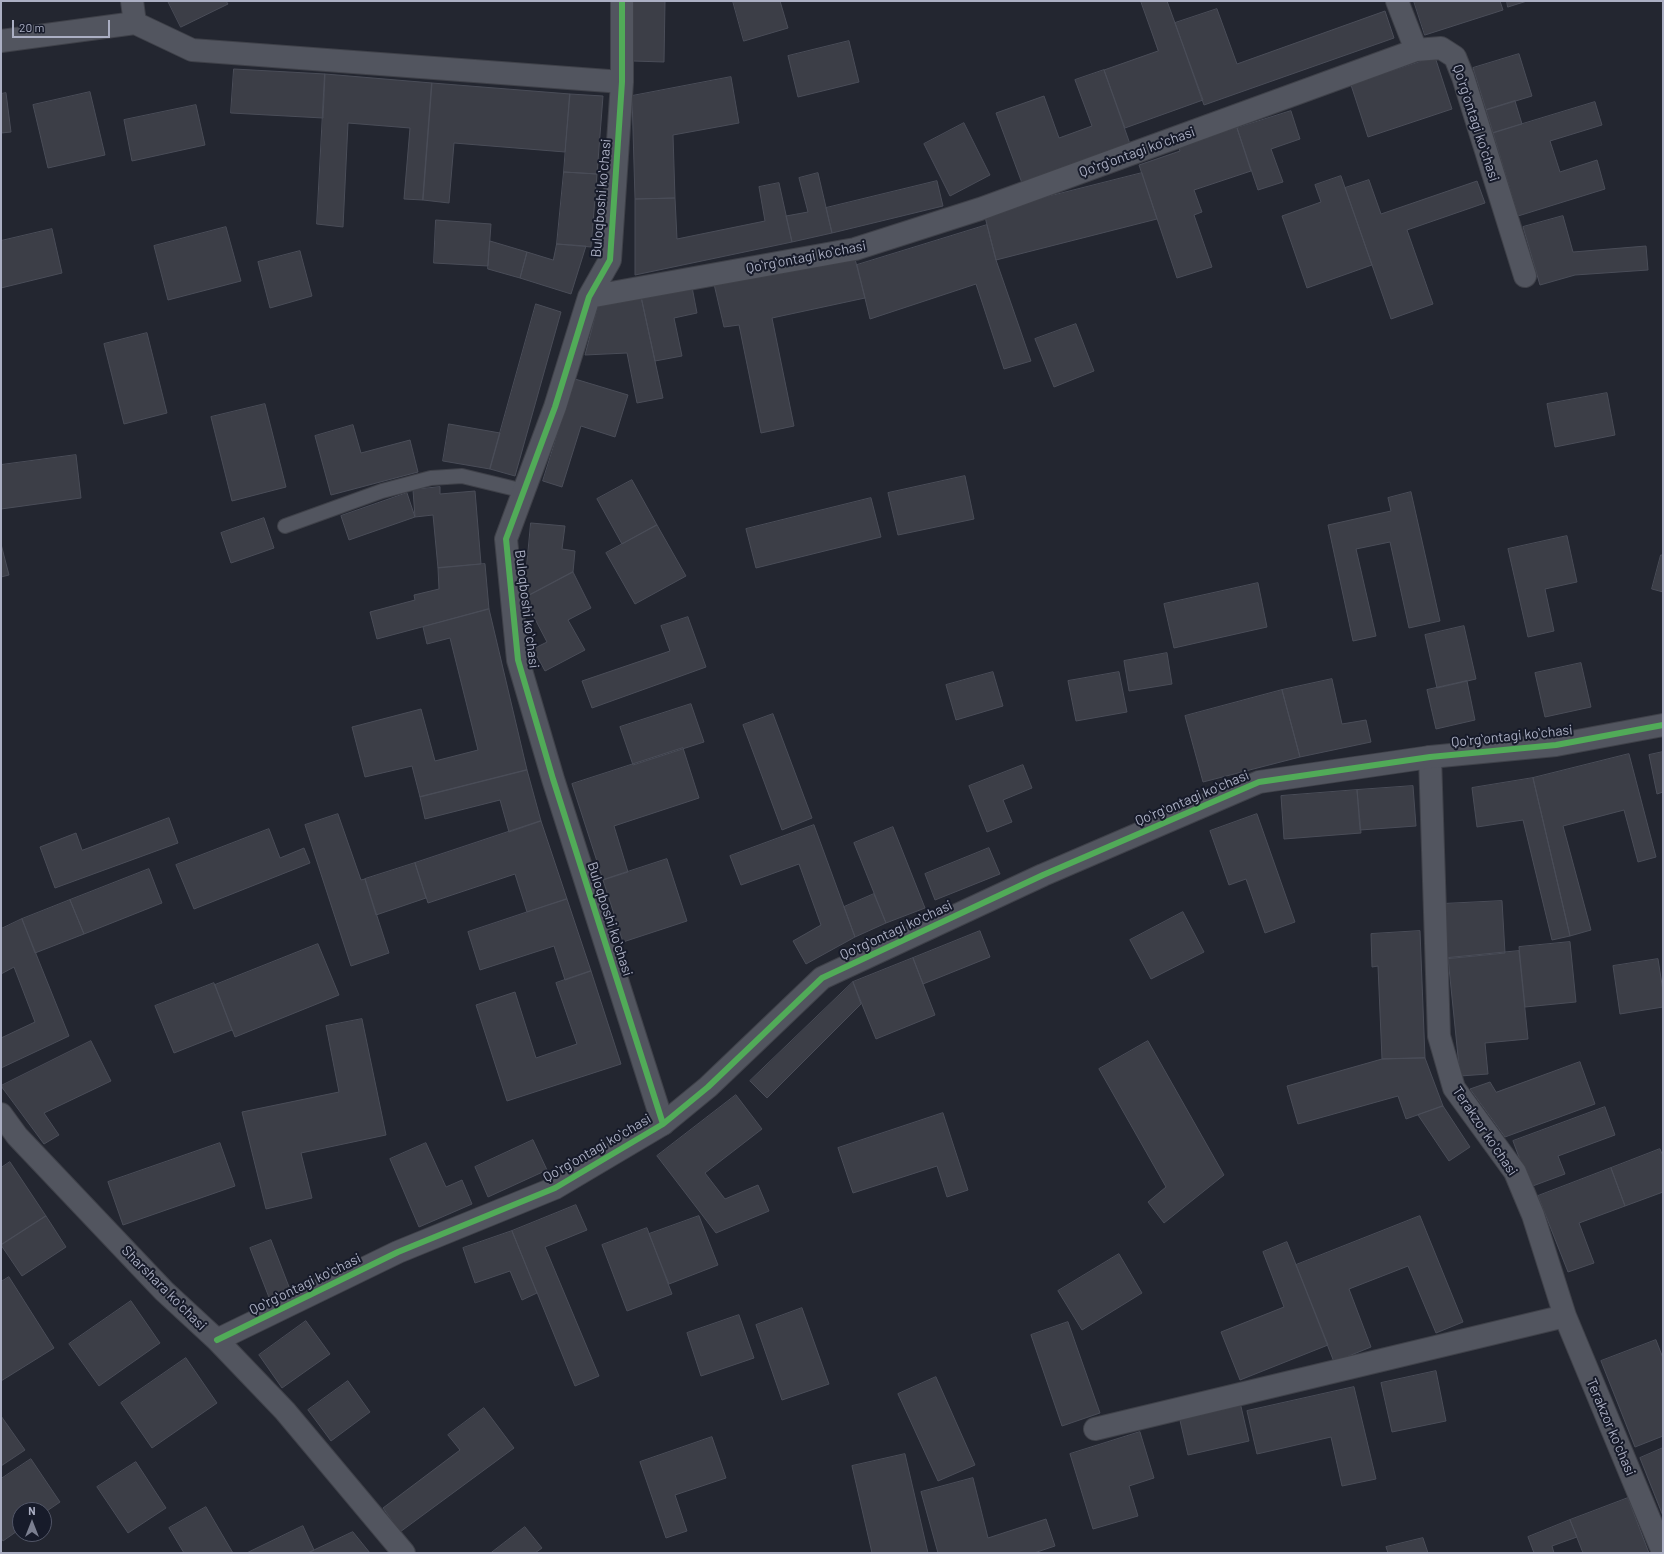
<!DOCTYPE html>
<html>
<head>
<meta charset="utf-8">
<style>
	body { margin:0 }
	#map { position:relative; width:1664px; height:1554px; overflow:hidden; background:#232630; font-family:Barlow,sans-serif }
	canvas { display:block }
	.frame { position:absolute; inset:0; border:2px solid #abafc3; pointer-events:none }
	.north { position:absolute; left:12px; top:1502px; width:40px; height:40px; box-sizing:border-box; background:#171b2a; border:1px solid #525667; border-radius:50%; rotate:0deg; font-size:11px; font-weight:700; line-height:16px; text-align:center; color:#abafc3 }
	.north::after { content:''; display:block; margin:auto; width:14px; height:18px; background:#7b7f90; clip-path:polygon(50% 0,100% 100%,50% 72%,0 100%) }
	.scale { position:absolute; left:12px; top:20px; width:98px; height:18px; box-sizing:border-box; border:2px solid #abafc3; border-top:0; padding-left:5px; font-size:12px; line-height:14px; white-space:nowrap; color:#abafc3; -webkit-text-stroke:3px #171b2a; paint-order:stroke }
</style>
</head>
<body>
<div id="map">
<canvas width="1664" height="1554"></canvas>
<div class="frame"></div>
<div class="north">N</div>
<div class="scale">20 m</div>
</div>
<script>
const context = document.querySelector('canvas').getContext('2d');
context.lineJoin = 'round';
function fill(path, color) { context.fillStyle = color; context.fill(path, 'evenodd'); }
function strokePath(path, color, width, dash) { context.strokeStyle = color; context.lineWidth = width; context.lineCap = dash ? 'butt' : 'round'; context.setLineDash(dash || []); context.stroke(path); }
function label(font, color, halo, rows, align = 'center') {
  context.font = font + ' Barlow,sans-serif'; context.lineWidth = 4; context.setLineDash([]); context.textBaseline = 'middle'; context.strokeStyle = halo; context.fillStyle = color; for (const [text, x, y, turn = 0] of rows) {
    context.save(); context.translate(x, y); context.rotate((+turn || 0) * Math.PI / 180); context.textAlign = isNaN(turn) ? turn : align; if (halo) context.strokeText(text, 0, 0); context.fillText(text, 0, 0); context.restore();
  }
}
const building = new Path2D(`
	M168 1H226L228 4 181 27Z
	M634 1H665L664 62 633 61Z
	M733 1H780L788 28 744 41Z
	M1141 1H1167L1203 100 1125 128 1104 70 1158 51Z
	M1414 1H1500L1503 10 1425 35Z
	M1507 1H1527L1508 7Z
	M1217 9 1237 64 1385 11 1394 38 1204 105 1175 23Z
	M849 41 859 82 798 97 788 56Z
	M1519 54 1532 96 1486 110 1473 68Z
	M1435 57 1452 109 1368 137 1351 85Z
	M234 69 325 74 323 118 231 113Z
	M1104 70 1130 144 1022 183 996 113 1044 96 1059 138 1092 126 1075 80Z
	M325 74 432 83 423 200 404 199 410 128 348 123 343 227 317 224Z
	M731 77 739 123 673 135 675 198 635 199 632 96Z
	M432 83 570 94 565 152 454 143 449 203 423 200Z
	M90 92 105 155 48 168 33 105Z
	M6 93 11 132 1 133V94Z
	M570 94 603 96 597 174 564 172Z
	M1515 101 1522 124 1493 133 1486 110Z
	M1595 102 1602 125 1550 141 1560 172 1597 160 1605 189 1518 216 1493 133Z
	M196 105 205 145 132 161 124 120Z
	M1291 111 1300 139 1271 149 1283 182 1258 190 1237 128Z
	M964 123 990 175 950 196 924 144Z
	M1237 128 1251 171 1194 190 1202 212 1194 215 1212 267 1177 278 1139 165 1180 151 1179 148Z
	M564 172 597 174 591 247 557 244Z
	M818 173 832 233 792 242 786 216 808 212 799 178Z
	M1142 173 1157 219 996 260 984 213Z
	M1341 176 1372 265 1307 288 1282 216 1321 202 1315 185Z
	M1369 180 1381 214 1477 181 1485 203 1407 230 1433 304 1391 319 1345 188Z
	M937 181 943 206 832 233 826 208Z
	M779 183 792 242 635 275V199L675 198 677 239 765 221 759 187Z
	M1563 216 1573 252 1646 246 1648 270 1575 275 1540 285 1523 227Z
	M436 220 491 224 488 266 434 263Z
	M987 225 996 260 1031 361 1004 369 976 284 870 319 857 265Z
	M226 227 241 281 168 300 154 246Z
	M52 229 62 273 1 288V241Z
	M490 241 527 252 520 278 488 269Z
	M557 244 586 246 571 294 520 278 527 252 553 260Z
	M300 251 312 296 270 308 258 262Z
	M854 255 865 298 772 318 794 426 761 433 739 325 724 327 714 284Z
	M691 282 697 313 674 318 682 356 655 361 640 292Z
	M640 292 663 398 637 403 627 353 585 355 599 301Z
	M536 304 561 312 515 476 490 469Z
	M1076 324 1094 371 1054 387 1035 339Z
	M147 333 167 413 124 424 104 344Z
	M575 379 628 395 615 437 581 426 562 487 543 481Z
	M1607 393 1615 435 1555 447 1547 404Z
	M265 404 286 487 232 501 211 417Z
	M449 424 500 433 490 469 443 461Z
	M353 425 361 453 410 440 418 472 331 495 315 436Z
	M76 455 81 498 1 509V465Z
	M965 476 974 519 898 535 888 493Z
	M632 480 657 525 622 544 597 499Z
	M440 487V494L475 491 481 564 438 568 433 515 415 517 413 490Z
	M1411 492 1440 621 1409 628 1390 542 1356 549 1376 636 1353 641 1328 525 1391 511 1388 498Z
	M407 493 415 517 349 540 341 516Z
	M871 498 881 537 756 568 746 529Z
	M264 518 274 548 231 563 221 533Z
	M531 523 565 526 562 549 575 551 573 572 524 598Z
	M657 525 686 576 635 604 606 553Z
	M1567 536 1577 582 1545 589 1554 631 1528 637 1508 549Z
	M1 544 9 575 1 577Z
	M1661 555H1663V592L1652 589Z
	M485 564 489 609 377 639 370 612 415 600 414 595 439 589 438 568Z
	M573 572 591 608 568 620 585 650 545 671 533 649 547 642 524 598Z
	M1258 583 1267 627 1174 648 1164 604Z
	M489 609 527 770 420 797 412 766 365 777 352 727 421 709 435 761 478 750 450 638 427 644 423 627Z
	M688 617 706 667 592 708 582 681 670 651 661 626Z
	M1464 626 1476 679 1437 688 1425 635Z
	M1167 653 1172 684 1129 691 1124 661Z
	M1581 663 1591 707 1545 717 1535 673Z
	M993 672 1003 706 956 720 946 685Z
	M1119 672 1127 712 1076 721 1068 681Z
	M1332 679 1342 724 1366 720 1371 742 1300 757 1282 690Z
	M1467 681 1475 720 1436 729 1427 690Z
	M1282 690 1300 757 1203 782 1185 716Z
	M691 704 704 742 633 765 620 727Z
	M773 714 812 818 782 830 743 725Z
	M683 748 699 798 614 826 628 872 603 880 572 784Z
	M1663 752V792L1657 794 1649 755Z
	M1629 754 1656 857 1638 862 1624 810 1563 826 1591 930 1570 936 1533 778Z
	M1023 765 1032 788 1003 800 1012 822 987 832 969 786Z
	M527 770 541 821 509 832 500 800 425 819 420 797Z
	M1533 778 1570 936 1552 940 1523 820 1477 827 1472 788Z
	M1413 786 1416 826 1360 830 1357 790Z
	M1357 790 1361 833 1284 839 1281 796Z
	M338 814 361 880 365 879 389 953 351 966 305 825Z
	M1257 814 1295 922 1265 933 1246 879 1229 885 1210 831Z
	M169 818 178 843 55 888 40 847 76 833 82 850Z
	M541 821 567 899 527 912 515 874 428 903 415 863Z
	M814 825 855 937 806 964 793 941 821 925 799 864 741 885 730 856Z
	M893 827 925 908 886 923 854 843Z
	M269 829 280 858 304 848 310 863 194 909 176 865Z
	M989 848 1000 874 935 900 925 874Z
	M667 859 687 921 623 942 603 880Z
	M415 863 426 898 376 915 365 879Z
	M149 869 162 903 84 934 70 900Z
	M874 894 886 923 855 937 844 907Z
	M567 899 591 971 565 980 554 946 480 970 468 932Z
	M70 900 84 934 35 953 22 919Z
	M1502 901 1505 953 1444 959 1442 904Z
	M1183 912 1204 952 1151 979 1130 940Z
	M22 919 69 1036 1 1068V1038L35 1022 14 967 1 974V929Z
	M980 931 990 957 923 984 913 958Z
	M1420 931 1425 1058 1382 1059 1378 966 1372 967 1371 934Z
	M1570 942 1576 1002 1525 1007 1519 947Z
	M318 944 339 995 235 1037 215 985Z
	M1519 951 1528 1039 1485 1043 1488 1074 1460 1076 1448 958Z
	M913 958 935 1015 876 1039 853 982Z
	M1658 959 1663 991V1007L1620 1014 1613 966Z
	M591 971 621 1064 507 1101 476 1005 515 992 536 1058 577 1044 556 983Z
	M853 982 861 1004 767 1098 750 1081Z
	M214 983 232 1030 174 1053 155 1006Z
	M362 1019 386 1135 301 1153 312 1198 266 1209 242 1112 339 1092 326 1026Z
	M91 1041 111 1081 44 1113 59 1135 44 1144 1 1086Z
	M1148 1041 1224 1175 1164 1223 1148 1202 1166 1187 1099 1069Z
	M1425 1058 1443 1106 1406 1119 1398 1096 1298 1124 1287 1086 1382 1059Z
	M1580 1062 1595 1104 1505 1137 1470 1089 1490 1082 1496 1092Z
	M736 1095 762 1129 705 1173 725 1199 758 1185 769 1211 716 1233 657 1156Z
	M1443 1106 1470 1147 1449 1161 1418 1115Z
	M1605 1107 1615 1135 1558 1156 1565 1174 1530 1187 1513 1141Z
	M943 1113 968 1190 947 1197 937 1166 853 1193 838 1148Z
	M533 1140 547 1170 488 1197 475 1167Z
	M220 1143 235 1186 123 1225 108 1182Z
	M426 1143 446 1187 462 1180 472 1204 419 1227 390 1159Z
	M1660 1149 1663 1156V1192L1625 1206 1611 1168Z
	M10 1162 46 1216 1 1245V1168Z
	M1611 1168 1625 1206 1579 1223 1594 1263 1568 1272 1538 1196Z
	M576 1205 587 1230 545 1247 599 1376 575 1386 512 1231Z
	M46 1216 66 1247 22 1276 1 1245Z
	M699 1216 718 1265 669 1284 649 1234Z
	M1420 1216 1463 1322 1436 1333 1408 1266 1349 1289 1371 1347 1334 1362 1296 1265Z
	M647 1228 672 1294 627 1311 602 1245Z
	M512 1231 537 1293 522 1300 510 1271 475 1283 463 1248Z
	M271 1240 291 1292 270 1300 250 1248Z
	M1287 1242 1328 1345 1240 1380 1221 1332 1284 1307 1263 1252Z
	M1119 1254 1142 1293 1082 1330 1058 1291Z
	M9 1277 54 1348 1 1381V1282Z
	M131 1301 160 1343 99 1386 69 1344Z
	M802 1308 829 1384 782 1400 756 1325Z
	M739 1315 754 1358 701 1376 687 1333Z
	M306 1321 330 1354 282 1388 259 1355Z
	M1068 1322 1100 1413 1062 1426 1031 1335Z
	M1656 1340 1663 1358V1436L1635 1447 1601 1361Z
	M186 1358 217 1403 152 1448 121 1403Z
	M1436 1371 1446 1421 1392 1432 1381 1383Z
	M936 1377 975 1465 938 1481 898 1394Z
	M348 1381 370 1412 331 1441 308 1410Z
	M1354 1387 1376 1479 1342 1486 1331 1437 1257 1454 1247 1411Z
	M1239 1398 1249 1441 1188 1455 1178 1412Z
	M484 1408 514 1448 400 1532 383 1508 460 1450 448 1435Z
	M1 1416 25 1450 1 1466Z
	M1140 1432 1154 1478 1129 1486 1138 1516 1093 1529 1070 1454Z
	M712 1437 726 1478 675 1495 687 1531 666 1538 640 1462Z
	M1663 1448V1516L1640 1458Z
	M905 1454 928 1553H872L852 1466Z
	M31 1459 60 1502 44 1513V1510H20V1529L3 1541 1 1538V1479Z
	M136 1462 166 1508 128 1533 97 1487Z
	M973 1478 988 1538 1046 1519 1055 1546 1034 1553H938L921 1492Z
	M1628 1498 1649 1553H1583L1570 1520Z
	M206 1507 233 1553H184L169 1528Z
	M1570 1520 1577 1537 1552 1546 1554 1553H1534L1528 1537Z
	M303 1526 314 1550 308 1553H247Z
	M525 1527 542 1548 535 1553H491Z
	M353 1532 370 1553H308L314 1550Z
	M1423 1538 1428 1553H1388L1386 1547Z`);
fill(building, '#3c3e47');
strokePath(building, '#4a4d58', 1);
const service = new Path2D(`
	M285 526 382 491 431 478 462 476 524 491`);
const minor = new Path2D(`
	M132 1 135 23
	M622 1V82L610 260 589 297 555 407 506 539 518 660 553 779 663 1124
	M1397 1 1416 50
	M1 41 135 23 192 50 622 82
	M589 297 855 249 980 209 1416 50 1441 48 1455 57 1463 77 1525 276
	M1430 757 1439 1036 1454 1088 1515 1172 1533 1215 1565 1316 1663 1552
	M1095 1429 1565 1316`);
const tertiary = new Path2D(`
	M1 1114 17 1136 164 1291 217 1340 285 1411 404 1553
	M217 1340 398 1252 555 1188 663 1124 708 1087 822 978 1043 875 1259 782 1430 757 1556 745 1663 725`);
strokePath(service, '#3f4149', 16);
strokePath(minor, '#3f4149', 24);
strokePath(tertiary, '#3f4149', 24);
strokePath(service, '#52555f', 14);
strokePath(minor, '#52555f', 22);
strokePath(tertiary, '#52555f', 22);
strokePath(new Path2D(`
	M622 1V82L610 260 589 297 555 407 506 539 518 660 553 779 663 1124
	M217 1340 398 1252 555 1188 663 1124 708 1087 822 978 1043 875 1259 782 1430 757 1556 745 1663 725`), '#51ab58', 6);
label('14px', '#abafc3', '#171b2a', [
	["Qoʻrgʻontagi koʻchasi",1476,123,72],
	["Qoʻrgʻontagi koʻchasi",1137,152,-20],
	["Buloqboshi koʻchasi",601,198,-85],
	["Qoʻrgʻontagi koʻchasi",806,257,-11],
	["Buloqboshi koʻchasi",527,609,83],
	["Qoʻrgʻontagi koʻchasi",1512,736,-6],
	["Qoʻrgʻontagi koʻchasi",1192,798,-23],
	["Buloqboshi koʻchasi",610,919,72],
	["Qoʻrgʻontagi koʻchasi",896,930,-25],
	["Terakzor koʻchasi",1485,1131,56],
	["Qoʻrgʻontagi koʻchasi",597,1148,-30],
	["Qoʻrgʻontagi koʻchasi",305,1284,-26],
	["Sharshara koʻchasi",164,1288,45],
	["Terakzor koʻchasi",1611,1427,67]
]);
</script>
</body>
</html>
